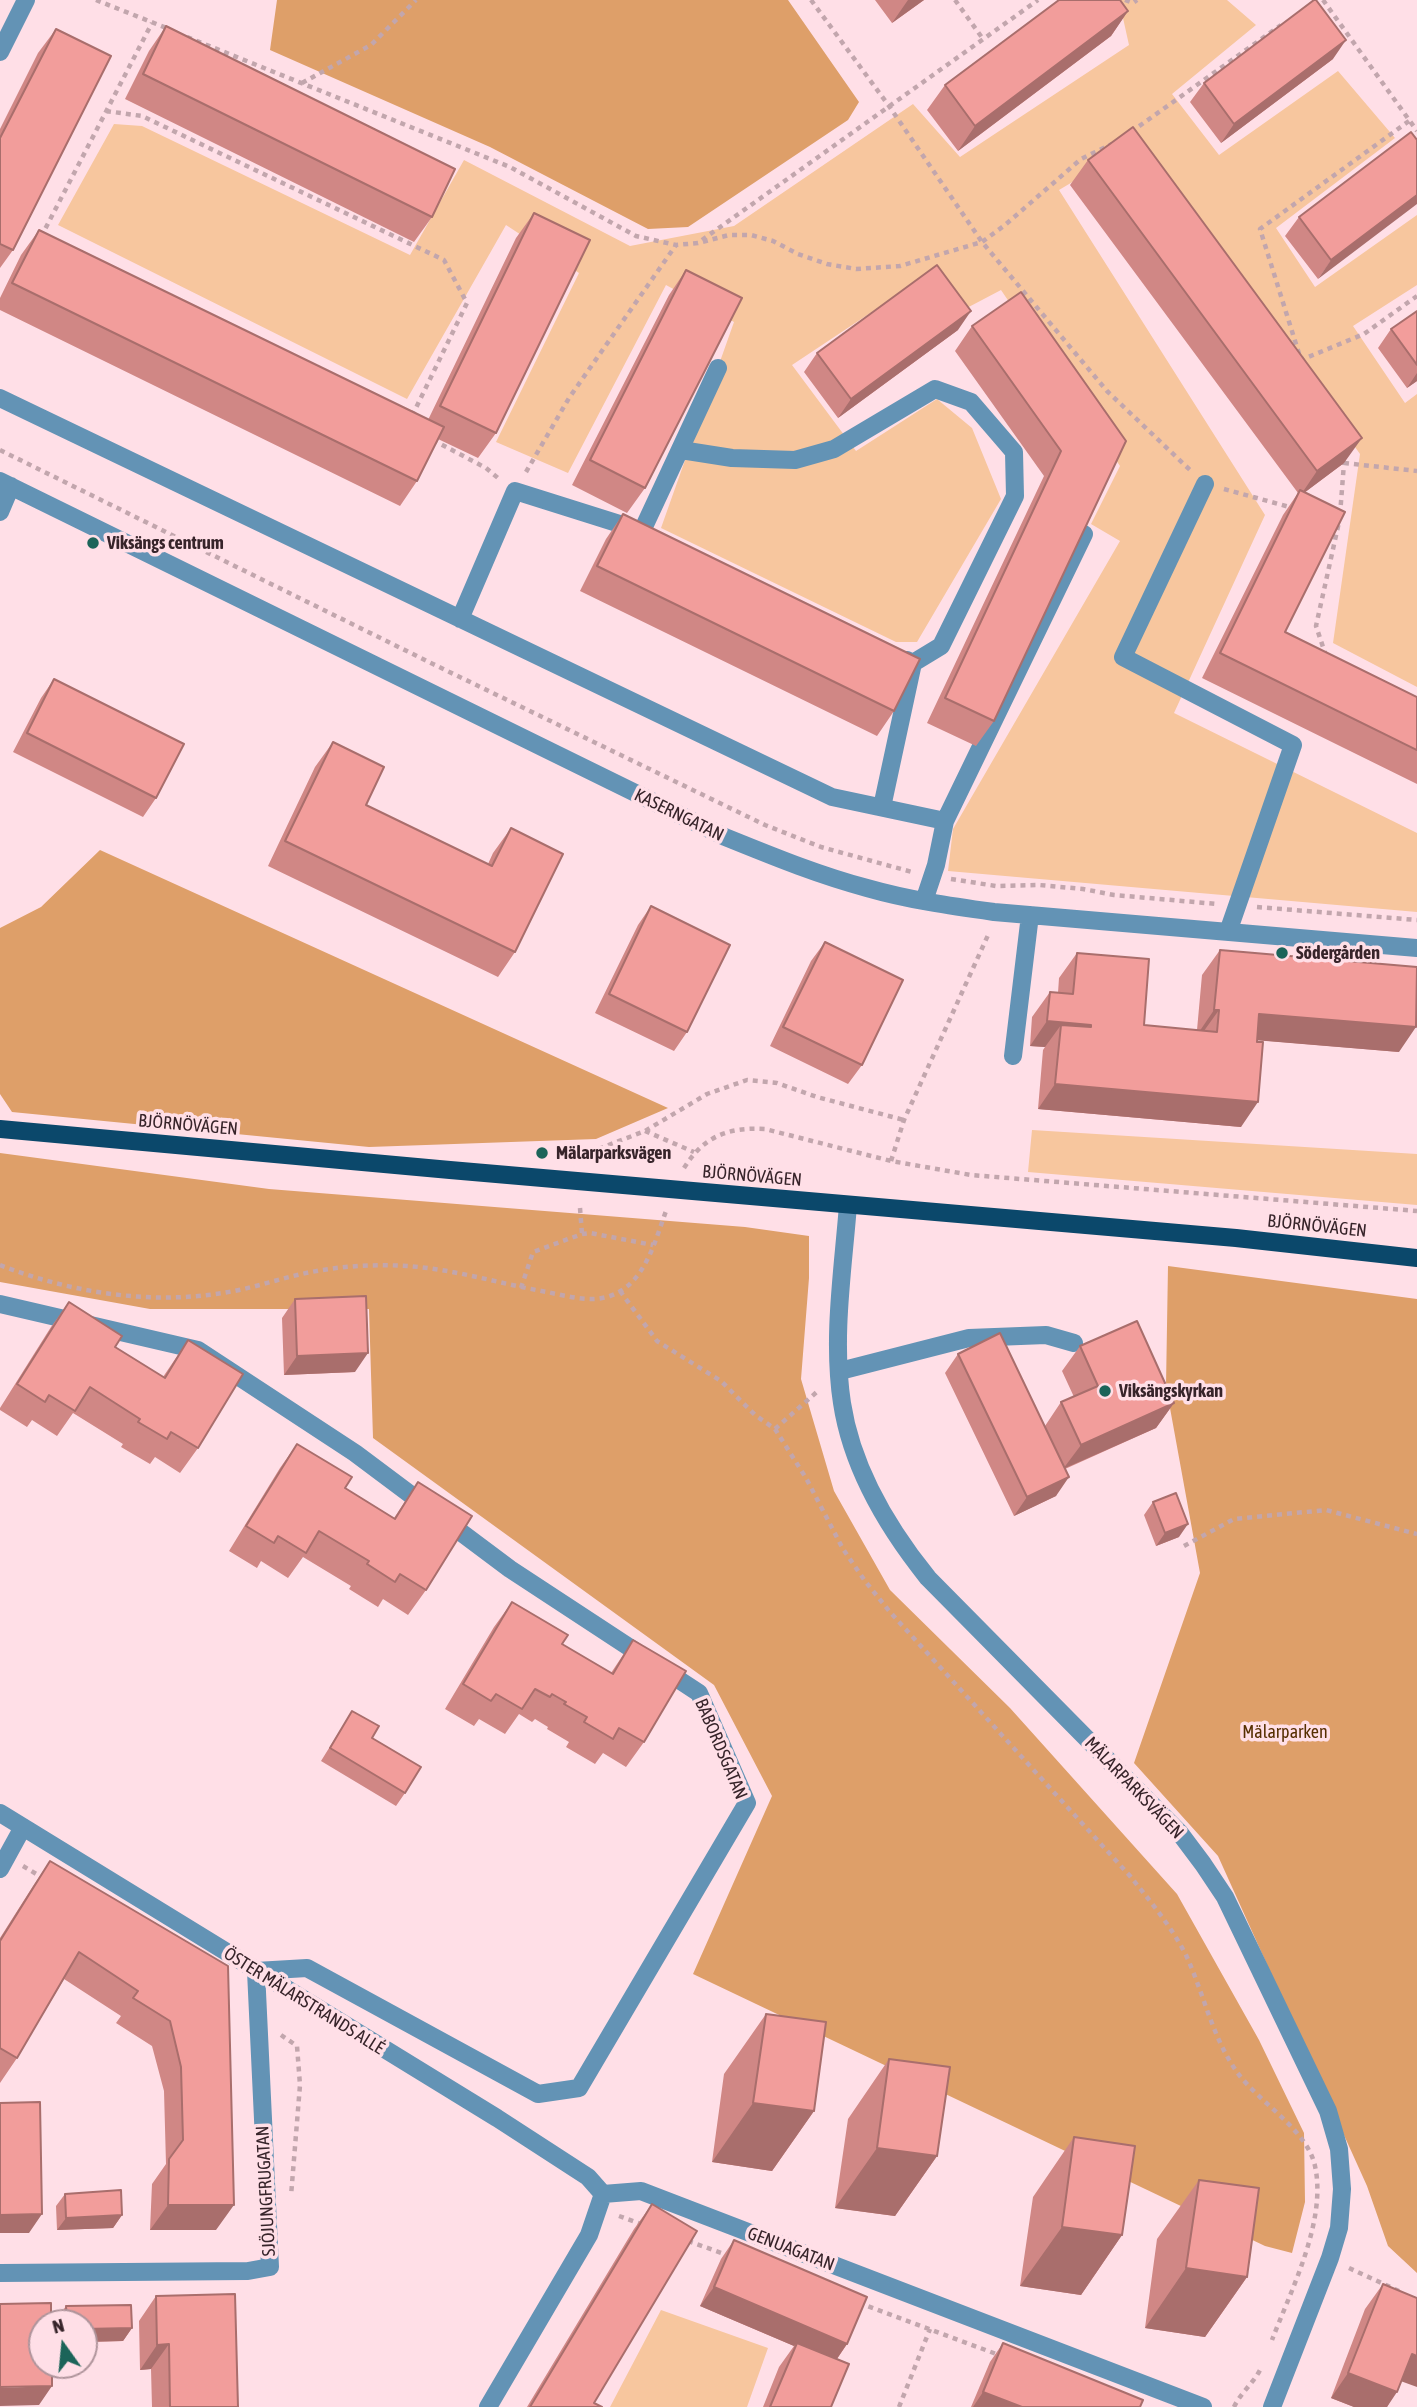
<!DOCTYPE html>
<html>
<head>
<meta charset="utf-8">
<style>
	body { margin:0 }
	#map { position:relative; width:1417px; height:2407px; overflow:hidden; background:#ffdfe7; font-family:"Asap Condensed",sans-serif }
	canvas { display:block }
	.north { position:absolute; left:28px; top:2309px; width:70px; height:70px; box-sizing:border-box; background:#ffdfe7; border:2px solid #af949b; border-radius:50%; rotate:345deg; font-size:19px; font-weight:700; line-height:28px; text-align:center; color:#37242a }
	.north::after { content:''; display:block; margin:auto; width:24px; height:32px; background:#1c6459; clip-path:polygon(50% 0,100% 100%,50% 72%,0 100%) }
</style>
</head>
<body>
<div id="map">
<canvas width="1417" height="2407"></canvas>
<div class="north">N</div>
</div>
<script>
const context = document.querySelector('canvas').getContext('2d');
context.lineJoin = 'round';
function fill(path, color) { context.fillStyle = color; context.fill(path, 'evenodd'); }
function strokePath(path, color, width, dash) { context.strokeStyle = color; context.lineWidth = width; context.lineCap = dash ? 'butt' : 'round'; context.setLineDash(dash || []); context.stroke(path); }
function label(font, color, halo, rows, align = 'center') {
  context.font = font + ' "Asap Condensed",sans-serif'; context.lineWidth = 7; context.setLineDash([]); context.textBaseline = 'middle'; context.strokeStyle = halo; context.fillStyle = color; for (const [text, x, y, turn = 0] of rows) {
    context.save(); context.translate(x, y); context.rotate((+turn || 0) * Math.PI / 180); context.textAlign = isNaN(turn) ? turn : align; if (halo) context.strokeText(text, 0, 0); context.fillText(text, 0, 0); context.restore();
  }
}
fill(new Path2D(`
	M1119 0H1227L1256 25 1172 94 1219 155 1338 71 1395 138 1276 228 1315 287 1417 215V285L1353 326 1405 403 1417 394V687L1333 643 1360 454 1138 143 1059 190 1265 515 1174 713 1417 833V912L948 871 953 829 1120 541 1091 524 1120 466 1001 290 963 310 926 276 792 365 856 451 937 399 972 428 1001 499 917 642H896L661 528 734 322 666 285 568 473 496 442 579 273 506 225 407 399 58 225 114 124 142 126 410 255 464 160 630 246 734 226 913 104 960 157 1129 45Z
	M1032 1130 1417 1154V1205L1028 1172Z
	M661 2310 768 2348 747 2407H610Z`), '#f7c69e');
fill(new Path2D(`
	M277 0H788L859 102 848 120 688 227 648 229 490 147 270 50Z
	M100 850 668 1108 596 1139 369 1147 12 1112 0 1094V928L41 907Z
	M0 1153 269 1189 745 1227 809 1236V1278L801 1379 834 1491 890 1590 1010 1708 1177 1894 1259 2040 1304 2133 1305 2202 1292 2253 1265 2246 693 1974 772 1796 714 1685 373 1438 369 1309H150L0 1282Z
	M1168 1266 1417 1299V2273L1388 2246 1367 2186 1218 1856 1134 1763 1200 1573 1166 1386Z`), '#de9f69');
strokePath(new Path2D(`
	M96 0 169 29
	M811 0 889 106 982 242 1107 391 1190 470
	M955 0 983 39
	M1125 0 1133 3 1137 0
	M1323 0 1417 131
	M187 37 510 167 636 236 676 245 698 243 729 235H751L773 241 798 254 827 264 856 269 900 266 982 242 1005 225 1081 159 1112 144
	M302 83 371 45 416 0
	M106 111 142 116 444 260 467 303 412 416
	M1409 121 1260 229 1301 360 1364 334 1417 296
	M1131 132 1281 25
	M44 236 42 235 152 23
	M702 240 1038 0
	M433 440 486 468 498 478
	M0 450 433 664 765 825 821 847 912 872
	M1344 463 1417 471
	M526 472 569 398 676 245
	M1224 489 1293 508
	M1340 515 1344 463 1342 457
	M1326 656 1316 626 1339 522
	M951 879 996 886 1039 885 1083 889 1114 895 1217 904
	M1257 907 1417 920
	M645 1131 694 1152
	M580 1156 645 1131 707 1094 747 1080 777 1083 817 1097 904 1120
	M891 1161 904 1120 989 933
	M684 1168C704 1136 728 1127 765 1129L891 1161 971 1175 1417 1211
	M580 1208 582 1234
	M0 1265C74 1294 156 1306 234 1291 260 1286 285 1277 311 1272 342 1266 375 1264 407 1266 454 1269 501 1284 547 1292 567 1296 590 1303 610 1296 645 1284 655 1241 666 1211
	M521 1288 533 1252 582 1234 590 1233 653 1245
	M620 1291 657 1341 721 1381 755 1415 775 1429 806 1478 843 1549 865 1581 890 1612 1130 1876C1150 1901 1171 1926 1186 1955 1204 1994 1212 2037 1237 2072 1259 2103 1307 2129 1315 2166 1327 2221 1291 2290 1272 2340
	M775 1429 819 1390
	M1184 1546 1234 1519 1326 1510 1417 1534
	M23 1866 43 1878
	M281 2035 297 2046 300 2085 291 2196
	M619 2216 644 2225
	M688 2241 730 2256
	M1349 2268 1401 2292
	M859 2303 999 2355
	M899 2407 930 2329
	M1234 2407C1241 2392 1254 2383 1261 2368`), '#c2a6ad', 4.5, [5, 5]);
strokePath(new Path2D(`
	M0 52 26 0
	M0 398 832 797 945 821 1084 534
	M681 450 732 458 795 460 834 449 935 389 971 402 1014 452 1015 496 941 646 913 663
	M0 481 725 837C772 856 818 875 867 888 909 900 951 906 994 912L1417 948
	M1205 484 1123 657 1293 745 1228 932
	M0 512 11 486
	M460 619 515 491 642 531 718 368
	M882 807 913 663 907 660
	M924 901 936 865 945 821
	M1013 1056 1030 915
	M848 1205C843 1270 832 1338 842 1403 852 1469 887 1527 928 1578L1179 1832 1203 1864 1225 1897 1328 2111 1339 2149 1342 2189 1339 2228 1330 2258 1272 2407
	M0 1304 198 1350 355 1453 510 1569 699 1693 747 1803 579 2088 538 2094 307 1968 256 1971 270 2267 248 2271 0 2273
	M840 1371 969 1338 1046 1335 1074 1343
	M0 1813 497 2118 588 2177 603 2194
	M0 1869 23 1827
	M488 2407 589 2235 603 2194 641 2191 1203 2407`), '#6393b5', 18);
strokePath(new Path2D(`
	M0 1129 450 1170 1236 1238 1417 1258`), '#0b486b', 18);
fill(new Path2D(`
	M875 0H924L892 23Z
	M1128 11 1111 36 958 151 927 110 945 85Z
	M166 26 432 217 414 242 125 99 149 51Z
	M56 29 13 250 0 268V129L38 53Z
	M1333 59 1221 143 1190 102 1204 83Z
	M1417 140 1318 279 1285 236 1299 217Z
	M1088 160 1344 463 1305 492 1285 632 1417 697V784L1202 678 1283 515 1298 493 1070 185Z
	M534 213 496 433 478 458 438 439 417 481 400 506 0 310V298L21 255 39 230 428 420 516 238Z
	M686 270 645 488 627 513 572 485 669 295Z
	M1417 311V381L1407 388 1378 348 1391 329Z
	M972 326 1126 441 994 721 976 746 927 723 1044 476 955 351Z
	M958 330 838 418 804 372 817 353Z
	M623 514 894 711 877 736 580 591 606 539Z
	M54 679 156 798 143 817 13 752 41 698Z
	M333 742 366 805 488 864 493 853 511 828 515 952 498 977 268 866 315 767Z
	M651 906 687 1032 674 1051 595 1013 638 925Z
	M825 942 862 1065 848 1084 770 1046 811 961Z
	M1220 950 1399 1052 1257 1040 1241 1127 1038 1109 1043 1050 1045 1047 1030 1046 1032 1017 1050 992 1058 993 1059 978 1077 953 1144 1025 1197 1030 1202 975Z
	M295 1299 355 1372 284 1375 282 1318Z
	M69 1302 115 1347 163 1377 188 1340 198 1448 180 1473 155 1457 150 1464 121 1447 123 1444 73 1413 57 1436 32 1420 27 1427 0 1410V1408L51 1327Z
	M1080 1346 1174 1403 1156 1428 1065 1469 1056 1496 1014 1516 945 1373 958 1354 1045 1426 1061 1402 1074 1397 1062 1371Z
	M297 1444 345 1488 394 1518 418 1482 426 1590 408 1615 383 1599 378 1607 349 1589 351 1586 303 1557 288 1578 261 1561 257 1568 229 1551 280 1468Z
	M1153 1502 1179 1537 1156 1546 1144 1515Z
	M512 1602 562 1644 611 1673 633 1640 644 1742 626 1767 603 1753 595 1764 566 1747 569 1742 547 1729 548 1727 535 1719 532 1722 519 1714 505 1734 479 1719 474 1726 445 1709 494 1627Z
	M352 1711 372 1738 405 1793 396 1806 321 1761Z
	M50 1861 228 1966 216 2230H150L152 2184 166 2164 164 2091 152 2046 116 2023 121 2016 64 1979 17 2058 0 2083V1938L33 1886Z
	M766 2014 814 2111 772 2171 712 2162 724 2074Z
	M889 2059 937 2156 895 2216 835 2208 848 2119Z
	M1074 2137 1122 2235 1081 2295 1020 2286 1033 2197Z
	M1199 2180 1247 2277 1205 2337 1145 2328 1157 2239Z
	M65 2194 122 2215 113 2228 57 2230 56 2206Z
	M652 2204 594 2403 602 2407H527L634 2229Z
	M734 2240 847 2344 837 2359 831 2407H763L779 2367 794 2346 700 2306 721 2259Z
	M1383 2284 1401 2381 1387 2407H1354L1331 2398 1365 2309Z
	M156 2296 238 2407H152L151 2369 140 2370 139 2321Z
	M66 2306 132 2328 123 2341 84 2342V2323H58L57 2319Z
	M1003 2343 1140 2407H971L990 2362Z`), '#d08785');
fill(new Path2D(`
	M908 0H924L892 23Z
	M1128 11 1111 36 958 151 975 126Z
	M1346 40 1333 59 1221 143 1234 124Z
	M1417 195V204L1318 279 1331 260Z
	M971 311 958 330 838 418 851 399Z
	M1417 373V381L1407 388Z
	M1362 438 1344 463 1300 496 1317 471Z
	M1214 1010H1219L1201 1035H1197Z
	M1259 1014 1416 1027 1399 1052 1242 1039Z
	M1047 1021 1091 1025 1073 1050 1061 1025 1045 1047 1030 1046Z
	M1055 1084 1258 1102 1241 1127 1038 1109Z
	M368 1353 355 1372 284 1375 297 1356Z
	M1174 1403 1156 1428 1063 1469 1081 1445Z
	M1069 1477 1056 1496 1014 1516 1027 1497Z
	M1188 1524 1179 1537 1156 1546 1165 1533Z
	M753 2103 814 2111 772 2171 712 2162Z
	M877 2148 937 2156 895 2216 835 2208Z
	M168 2205H234L216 2230H150Z
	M42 2214 29 2233H0V2215Z
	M122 2215 113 2228 57 2230 66 2218Z
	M1062 2227 1122 2235 1081 2295 1020 2286Z
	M1186 2268 1247 2277 1205 2337 1145 2328Z
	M714 2287 847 2344 834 2363 797 2343 794 2346 700 2306Z
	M132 2328 123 2341 84 2342V2329Z
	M169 2344 151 2369 140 2370 157 2345Z
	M1412 2354 1417 2356V2387L1395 2379Z
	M1348 2373 1397 2392 1387 2407H1354L1331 2398Z
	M52 2386 39 2405 0 2406V2388Z
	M983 2392 1022 2407H973Z`), '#a96e6c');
const building = new Path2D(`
	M1059 0H1120L1128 11 975 126 945 85Z
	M1314 0H1316L1346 40 1234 124 1204 83Z
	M166 26 455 169 432 217 143 74Z
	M56 29 111 56 13 250 0 244V138Z
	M1133 127 1362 438 1317 471 1088 160Z
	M1411 132 1417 140V195L1331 260 1299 217Z
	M534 213 590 240 496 433 440 406Z
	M39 230 444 427 417 481 12 283Z
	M937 265 971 311 851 399 817 353Z
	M686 270 742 298 645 488 590 460Z
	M1021 292 1126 441 994 721 945 698 1061 451 972 326Z
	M1417 311V365L1391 329Z
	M1300 490 1345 512 1285 632 1417 697V750L1220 653Z
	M623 514 920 659 894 711 597 566Z
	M54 679 184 744 156 798 27 733Z
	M333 742 384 767 366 805 492 866 511 828 563 854 515 952 285 841Z
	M651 906 730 945 687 1032 609 994Z
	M825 942 903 980 862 1065 783 1027Z
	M1220 950 1417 967 1416 1027 1259 1014 1257 1042H1263L1258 1102 1055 1084 1061 1025 1091 1027V1025L1047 1021 1050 992 1073 994 1077 953 1149 959 1144 1025 1217 1032 1219 1010H1214Z
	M366 1296 368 1353 297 1356 295 1299Z
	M69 1302 122 1336 115 1347 165 1378 188 1340 243 1374 198 1448 171 1432 167 1439 138 1422 140 1419 90 1387 75 1411 49 1395 45 1402 17 1384Z
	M1137 1321 1174 1403 1081 1445 1061 1402 1098 1386 1080 1346Z
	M1000 1333 1069 1477 1027 1497 958 1354Z
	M297 1444 352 1477 345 1488 395 1519 418 1482 472 1516 426 1590 400 1574 395 1582 367 1564 369 1561 319 1531 306 1553 278 1536 274 1543 246 1526Z
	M1176 1493 1188 1524 1165 1533 1153 1502Z
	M512 1602 568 1635 562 1644 613 1674 633 1640 686 1671 644 1742 619 1728 613 1739 584 1722 587 1717 564 1704 566 1702 552 1694 550 1697 535 1689 522 1709 496 1694 491 1701 463 1684Z
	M352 1711 379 1726 372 1738 421 1767 405 1793 330 1748Z
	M50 1861 228 1966 234 2205H168L169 2159 183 2140 181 2067 170 2021 133 1998 138 1991 79 1952 17 2058 0 2048V1941Z
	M766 2014 826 2022 814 2111 753 2103Z
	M889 2059 950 2067 937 2156 877 2148Z
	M40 2102 42 2214 0 2215V2103Z
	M1074 2137 1135 2146 1122 2235 1062 2227Z
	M1199 2180 1259 2188 1247 2277 1186 2268Z
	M121 2190 122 2215 66 2218 65 2194Z
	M652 2204 697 2231 594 2403 602 2407H530Z
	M734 2240 867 2297 847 2344 714 2287Z
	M1383 2284 1417 2298V2356L1412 2354 1397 2392 1348 2373Z
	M235 2294 238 2407H170L169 2344 157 2345 156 2296Z
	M51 2303V2323H42V2365H52V2386L0 2387V2304Z
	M131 2305 132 2328 84 2329V2323H67L66 2306Z
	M797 2343 849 2364 831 2407H770Z
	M1003 2343 1143 2400 1140 2407H1022L983 2392Z`);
fill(building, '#f29d9b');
strokePath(building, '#a96e6c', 2);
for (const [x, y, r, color] of [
	[93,543,7,"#1c6459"],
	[1282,953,7,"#1c6459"],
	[542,1153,7,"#1c6459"],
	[1105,1391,7,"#1c6459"]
]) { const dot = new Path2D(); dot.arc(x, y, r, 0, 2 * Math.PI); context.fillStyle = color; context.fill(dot); strokePath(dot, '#ffdfe7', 2.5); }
label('bold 18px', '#37242a', '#ffdfe7', [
	["Viksängs centrum",107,543],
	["Södergården",1296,953],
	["Mälarparksvägen",556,1153],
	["Viksängskyrkan",1119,1391]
], 'left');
label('18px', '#37242a', '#ffdfe7', [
	["KASERNGATAN",679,815,26],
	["BJÖRNÖVÄGEN",188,1125,5],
	["BJÖRNÖVÄGEN",752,1176,5],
	["BJÖRNÖVÄGEN",1317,1226,6],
	["BABORDSGATAN",721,1749,67],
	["MÄLARPARKSVÄGEN",1134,1788,46],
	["ÖSTER MÄLARSTRANDS ALLÉ",304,2001,32],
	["SJÖJUNGFRUGATAN",266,2191,-93],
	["GENUAGATAN",791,2249,21]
]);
label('18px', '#562e01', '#ffdfe7', [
	["Mälarparken",1285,1732]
]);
</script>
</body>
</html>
